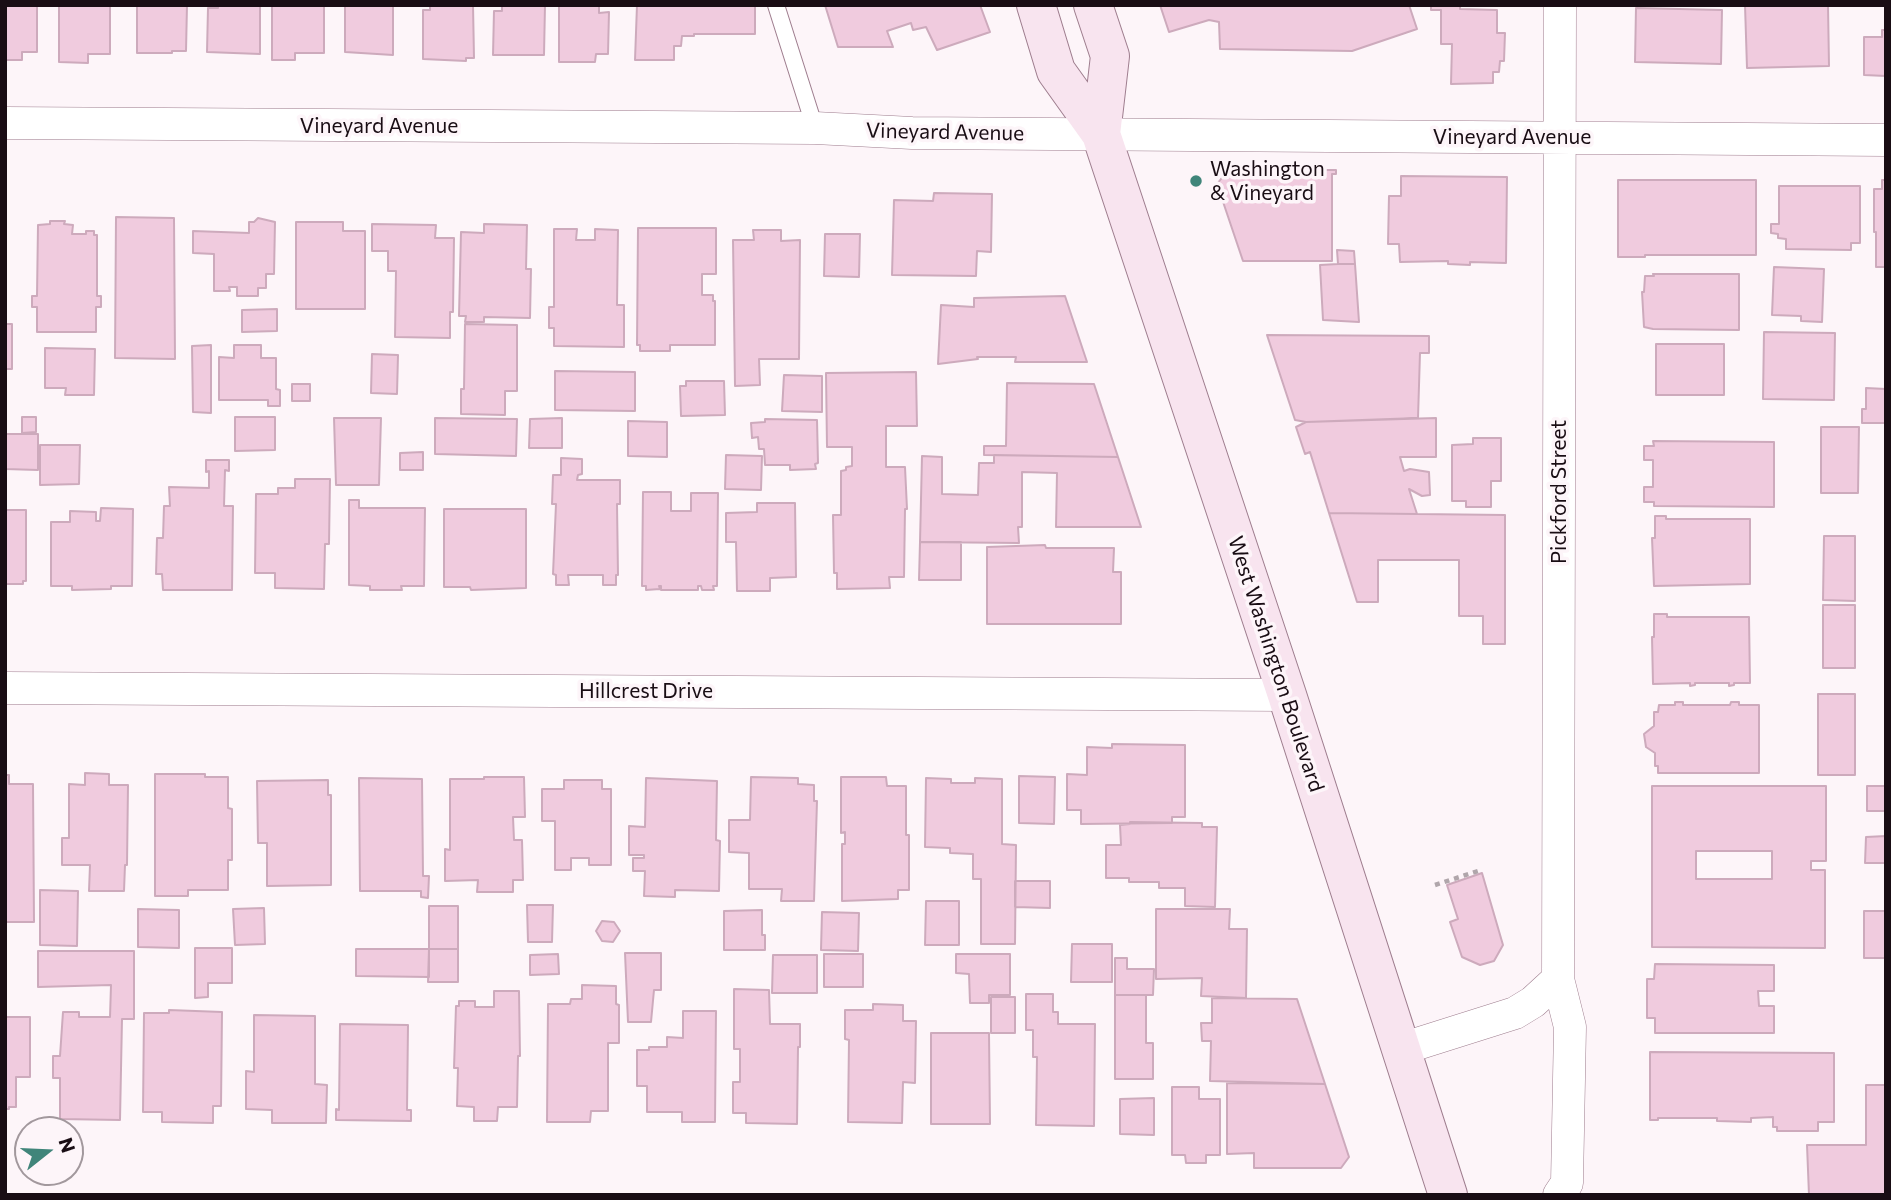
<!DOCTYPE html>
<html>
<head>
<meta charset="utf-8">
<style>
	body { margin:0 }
	#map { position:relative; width:1891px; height:1200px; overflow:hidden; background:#fdf5f9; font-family:Commissioner,sans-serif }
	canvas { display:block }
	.frame { position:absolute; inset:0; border:7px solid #190d14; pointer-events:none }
	.north { position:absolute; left:14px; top:1116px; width:70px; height:70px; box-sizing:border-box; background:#fdf5f9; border:2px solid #a2989d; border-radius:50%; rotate:72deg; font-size:19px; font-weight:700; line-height:28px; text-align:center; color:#190d14 }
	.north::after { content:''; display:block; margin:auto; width:24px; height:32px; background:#40857a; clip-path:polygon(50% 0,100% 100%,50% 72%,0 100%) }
</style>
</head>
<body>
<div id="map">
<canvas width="1891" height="1200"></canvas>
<div class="frame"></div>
<div class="north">N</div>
</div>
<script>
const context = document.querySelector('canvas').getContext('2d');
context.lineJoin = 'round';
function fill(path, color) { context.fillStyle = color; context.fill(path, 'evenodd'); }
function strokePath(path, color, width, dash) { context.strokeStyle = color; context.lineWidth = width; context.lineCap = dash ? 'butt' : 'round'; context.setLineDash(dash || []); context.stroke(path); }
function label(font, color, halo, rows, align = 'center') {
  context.font = font + ' Commissioner,sans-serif'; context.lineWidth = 7; context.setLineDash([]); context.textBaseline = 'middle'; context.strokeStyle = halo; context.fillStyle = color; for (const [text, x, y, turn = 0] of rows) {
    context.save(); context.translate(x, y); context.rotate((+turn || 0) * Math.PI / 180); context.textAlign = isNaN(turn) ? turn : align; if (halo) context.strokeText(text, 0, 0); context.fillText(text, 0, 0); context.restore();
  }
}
const building = new Path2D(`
	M5 5H37V52H22V60H5Z
	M59 5H110V54H88V63L59 62Z
	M148 5H187L186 51H172V53H137V6Z
	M218 5H260V54L207 52 208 8H218Z
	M272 5H324V53H295V60H272Z
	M345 5H393V55L345 52Z
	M430 5H473L474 58H466V61L423 59V10H430Z
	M502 5H545L544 55H493L494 11H502Z
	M559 5H599V13L609 12 608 54H596L595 62H559Z
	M637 5H755V34H694V36H682L681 46H674V60H635Z
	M825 5H980L990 32 937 50 926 27 913 30 911 23 887 31 893 47H838Z
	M1160 5H1409L1417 29 1352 51 1220 49 1219 22 1209 20 1169 32Z
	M1431 5H1460V9L1497 10V33H1505L1504 61H1500L1499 72H1493V83L1451 84 1452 44H1441V10H1431Z
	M1745 5H1828L1829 66 1747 68Z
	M1636 8 1722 10 1721 64 1635 62Z
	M1882 30H1886V76L1864 75V37H1882Z
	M1228 170H1336V174H1332V261H1243L1217 184Z
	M1401 176 1507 177 1506 263 1470 262V265L1448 264V261L1400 262 1399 244H1388L1389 196H1401Z
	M1618 180H1756V255H1645V257H1618Z
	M1882 180H1886V267H1876V232H1874V189H1882Z
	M1779 186H1860V243H1851V250L1786 249V239L1778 238V234L1771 233V224H1779Z
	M934 193 992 194 991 252 977 251 976 276 892 275 894 200 933 201Z
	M116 217 174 218 175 359 115 358Z
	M258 218 275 222 274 274H266V288H258V296H237V287H229L230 291H214V254L193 253V231L249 233V222H254Z
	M50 221H65L64 224 73 225 72 234H86V231H94V235H97V296H101V307H96V332H37V307H32V296H37L38 225 50 224Z
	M296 222H343V231H365V309H296Z
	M372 224 436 225 435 238H454L453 312H450V338L395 337 396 271H388V251H372Z
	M484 224 527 225 526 269H531L530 318 484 317V322H465L466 316H459L461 232 484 233Z
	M638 228H716V274H702V295H713V301H715V345H670V351H640V345H637Z
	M554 229H577L576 240H595V229L618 230 617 305H624V347L554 346V328H549V307H554Z
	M753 230H781V241L800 240 799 359H759L760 385 735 386 733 240H754Z
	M825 234H860L859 277 824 276Z
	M1337 250 1354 251 1355 264H1338Z
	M1338 264H1355L1359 322 1323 320 1320 265Z
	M1774 267 1824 269 1822 322 1801 321V316L1772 315Z
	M1653 274H1739V330L1653 329 1644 327 1642 292H1644L1645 276H1654Z
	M1065 296 1087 362H1015L1016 357H977L978 359 938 364 941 305 974 307V298Z
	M277 309V331L242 332V310Z
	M5 324H12V369H5Z
	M465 324 517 325V391H505V415L461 414V389H464Z
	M1764 332 1835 333 1834 400 1763 399Z
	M1267 335 1429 336V353H1420L1418 418 1306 422 1295 420Z
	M1656 344H1724V395H1656Z
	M211 345V413L193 412 192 346Z
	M234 345H261V358H276V389L280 390V406H268V400H219V357L234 358Z
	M45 348 95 349 94 395H65L66 388H45Z
	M372 354 398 355 397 394 371 393Z
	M555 371 635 372V411L555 410Z
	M916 372 917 426H886V467H905L907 509H905L904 577H889L890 588 837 589V573H834L833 515H841V471L846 470V467L852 466V447H827L826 373Z
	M784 375 822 376V412L782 411Z
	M686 381H724L725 415 681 416 680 386H686Z
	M1007 383 1094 384 1118 457 984 455V446H1006Z
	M292 384H310V401H292Z
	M1866 388 1886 389V423H1862V409H1866Z
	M22 417H36V432L22 433Z
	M235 417H275V450L235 451Z
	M334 418H381L379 485H336Z
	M435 418 517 419 516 456 435 454Z
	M562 418V448H529L530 419Z
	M1436 418V457H1400L1404 471 1410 469 1429 472 1430 495 1422 496 1409 489 1417 514 1329 513 1310 452 1305 454 1296 427 1306 422Z
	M765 419 817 420 818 463 815 464 816 469 790 470V465H765L764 449H759L758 437 752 438 751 423 765 422Z
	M628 421 667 422V457L628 456Z
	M1821 427H1859L1858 493H1821Z
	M5 434H38V470L5 469Z
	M1473 438H1501V481H1491V507H1466V501H1452V445L1473 444Z
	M1653 441 1774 442V507L1654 506V502H1644V487H1653V460H1644V446H1654Z
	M40 445H80L79 484 40 485Z
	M423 452V470H400V453Z
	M726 455 762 456 761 490 725 489Z
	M994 455 1118 457 1141 527H1056L1057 473 1022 472V527H1018L1019 543 920 542 922 456 942 457V494L978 495 979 463H994Z
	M561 458 582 459V474L578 475 577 480H620V504H617L618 575H616V585H603V575H568L569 585H556V575L553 574 556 504H552L553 475H561Z
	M206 460H229V471L225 470 224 506H233L232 590H163L162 574H156L157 538H163L164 506H170L169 487 209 488V471L206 472Z
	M295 479H330L329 544H325L324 589 275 588V573H255L256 494H278V488H295Z
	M643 492H671V511H691V493H718L717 586H713L714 590H702L701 586H698V590H661V586H659L660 589 646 590V586H642Z
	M349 500H359V508H425L424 586H401L402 590H370V586L349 585Z
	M757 503H795L796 577 770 578V591H737L736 542H726V513L757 512Z
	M101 508 133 509 132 586H111V589L72 590V586H51V522H70V511L96 512V521H100Z
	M444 509H526V588L471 590 470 587H444Z
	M5 510H26V581H23V584H5Z
	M1329 513 1505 515V644H1483V616H1459V560H1378V602H1357Z
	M1655 516H1666V519H1750V584L1654 586 1652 538H1655Z
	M1824 536H1855V601L1823 600Z
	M920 542H961V580H919Z
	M1045 545 1046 548H1114L1113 572H1121V624H987V547Z
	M1823 605H1855V668H1823Z
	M1654 614H1667V617H1749L1750 683H1734V685L1729 686V683H1695V685L1690 686V683L1653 684 1652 637H1654Z
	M1818 694H1855V775H1818Z
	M1675 702H1683V705H1730L1731 702H1739V705H1759V773H1658V766H1655V753L1646 747 1644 734 1654 726V712H1658L1659 705H1675Z
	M1112 744 1185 745V817H1172V823L1081 824V810H1067V774L1087 775V747L1112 748Z
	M85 773 109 774V785H128L127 865H125L124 891H89L90 865H62V838H69V784L85 785Z
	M155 774H205V777H228V808L232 809V860H228V890H188V896H155Z
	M5 775H9V784H33L34 922H5Z
	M1019 776 1055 777 1054 824 1019 823Z
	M484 777H524L525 817H513L514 840H522L523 880H513V892H477L478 880 445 881V849L450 850V779H484Z
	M751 777 798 778V784L814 785V801H817L814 901H781L782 889H749V853L729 852V820H750Z
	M841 777H886L887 786H906V835H909V890H898V899L842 901V844H845V832L841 833Z
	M359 778 422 779 423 876H429L428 898 421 897V891H360Z
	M646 778 717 781 716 840 720 841 719 891 675 890V897L644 896 645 871H633V858H644V855H629V826L645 827Z
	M926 778 951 779V783H975V778L1002 779V844L1016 845 1015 944H981V879H973V854L950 853V848L925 847Z
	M328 780V795H331V885L267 886V843H258L257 781Z
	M564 780H602V789H611V865H589V858H571V870H555V821H542V789H564Z
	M1652 786H1826V861H1811V870H1825V948L1652 947ZM1696 851H1772V879H1696Z
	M1867 786H1886V811H1867Z
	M1130 822 1202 823V827H1217L1215 907 1185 906V888H1159V882H1129V878H1106V845H1121L1120 825 1130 824Z
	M1886 836V863H1865L1866 837Z
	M1482 873 1503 945 1494 961 1480 965 1462 957 1450 922 1458 919 1447 885Z
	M1015 881H1050V908L1015 907Z
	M40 890 78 891 77 946 40 945Z
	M926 901H959V945H925Z
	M527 905H553L552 942H528Z
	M429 906H458V949H429Z
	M264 908 265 944 235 945 233 909Z
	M138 909 179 910V948L138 947Z
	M1156 909H1230L1229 929H1247L1246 998 1201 996 1202 978 1156 979Z
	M762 910V935H765V950H724V911Z
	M1864 911H1886V958H1864Z
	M822 912 859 913 858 951 821 950Z
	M602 921 614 922 620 931 613 942 602 941 596 931Z
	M1072 944H1112V982H1071Z
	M195 948H232V983H208V997L195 998Z
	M356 949H429V977L356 976Z
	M429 949H458V982H428Z
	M38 951H134V1019H122L120 1120 60 1119V1078H53V1056H60L63 1012H79V1017H110L111 985 38 987Z
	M625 953H661V990H654L651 1022H628Z
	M558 954 559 974 530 975V955Z
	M824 954H863V987H824Z
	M956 954H1010V995H989V1003H970L969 974 956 973Z
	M773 955H817V993H772Z
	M1115 958H1127V969H1154L1153 995H1115Z
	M1655 964 1774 965V991H1758L1759 1006H1774V1033H1655V1018H1647V979H1654Z
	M582 985 616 986V1004L619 1005V1043H608V1111H591L590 1122H547L548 1004H570L571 999H582Z
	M734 989 769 990 770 1024H800V1047H798L797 1124 746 1123V1113H733V1082H740V1049H734Z
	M494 991H519L520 1056H518L517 1107H498L497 1121H474V1107L457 1106 458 1068H454L456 1006H459V1001H475V1007H494Z
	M1026 994H1053V1012H1058V1024H1095L1094 1126 1036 1125 1037 1057H1033V1030H1026Z
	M1115 995H1146V1043H1153V1079H1115Z
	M991 997H1015V1033H991Z
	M1212 998 1297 999 1325 1084 1210 1081 1211 1041H1202L1201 1023H1212Z
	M873 1004 903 1005V1021H916L915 1083 903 1082 902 1123 848 1122 849 1040 845 1039V1010H873Z
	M169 1010 222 1012 221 1106H213V1123L162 1122V1112H143L144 1013H169Z
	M683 1011H716L715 1122H682V1112H647V1086H637V1050H649V1047H667V1037L683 1038Z
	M254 1015 315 1016V1084L327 1085 326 1123H272V1110L246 1109V1071L254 1072Z
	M5 1017H30V1077H16V1107H9V1109H5Z
	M340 1024 408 1025 407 1110H411V1121L336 1120V1109L339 1110Z
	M931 1033H989L990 1124H931Z
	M1650 1052 1834 1053V1122H1818V1131H1777V1127H1773V1117L1751 1118V1122L1717 1121V1118H1658V1120H1650Z
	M1227 1083 1325 1084 1349 1157 1341 1168H1254V1153L1227 1154Z
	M1866 1085H1886V1195H1809L1807 1145H1866Z
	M1172 1087H1199V1099H1220V1155H1206V1163H1186L1185 1155H1172Z
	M1154 1098V1135L1120 1134V1099Z`);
fill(building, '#f0cbde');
strokePath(building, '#cdaabc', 2);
const service = new Path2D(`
	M776 5 815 128`);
const minor = new Path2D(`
	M5 123 815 128 912 133 1886 140
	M5 688 1287 695
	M1401 1049 1515 1013 1533 1002 1558 979
	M1559 1195 1567 1183 1570 1027 1558 979 1560 5`);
const secondary = new Path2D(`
	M1036 5 1056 71 1101 134 1287 695 1448 1195
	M1093 5 1110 56 1101 134`);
strokePath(service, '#9e7d8e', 18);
strokePath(minor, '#9e7d8e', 33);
strokePath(secondary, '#9e7d8e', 40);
strokePath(new Path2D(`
	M1435 885 1478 871`), '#b0a6ab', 4.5, [5, 5]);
strokePath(service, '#fff', 16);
strokePath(minor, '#fff', 32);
strokePath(secondary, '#f8e4ef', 38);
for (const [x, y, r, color] of [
	[1196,181,7,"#40857a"]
]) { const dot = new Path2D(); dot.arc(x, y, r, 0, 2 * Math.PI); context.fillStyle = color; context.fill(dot); strokePath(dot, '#fdf5f9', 2.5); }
label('21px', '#190d14', '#fdf5f9', [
	["Vineyard Avenue",379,126],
	["Vineyard Avenue",945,132,1],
	["Vineyard Avenue",1512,137],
	["Pickford Street",1559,492,-90],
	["West Washington Boulevard",1276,664,72],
	["Hillcrest Drive",646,691]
]);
label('21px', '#190d14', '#fdf5f9', [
	["Washington",1210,169],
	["& Vineyard",1210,193]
], 'left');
</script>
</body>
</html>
